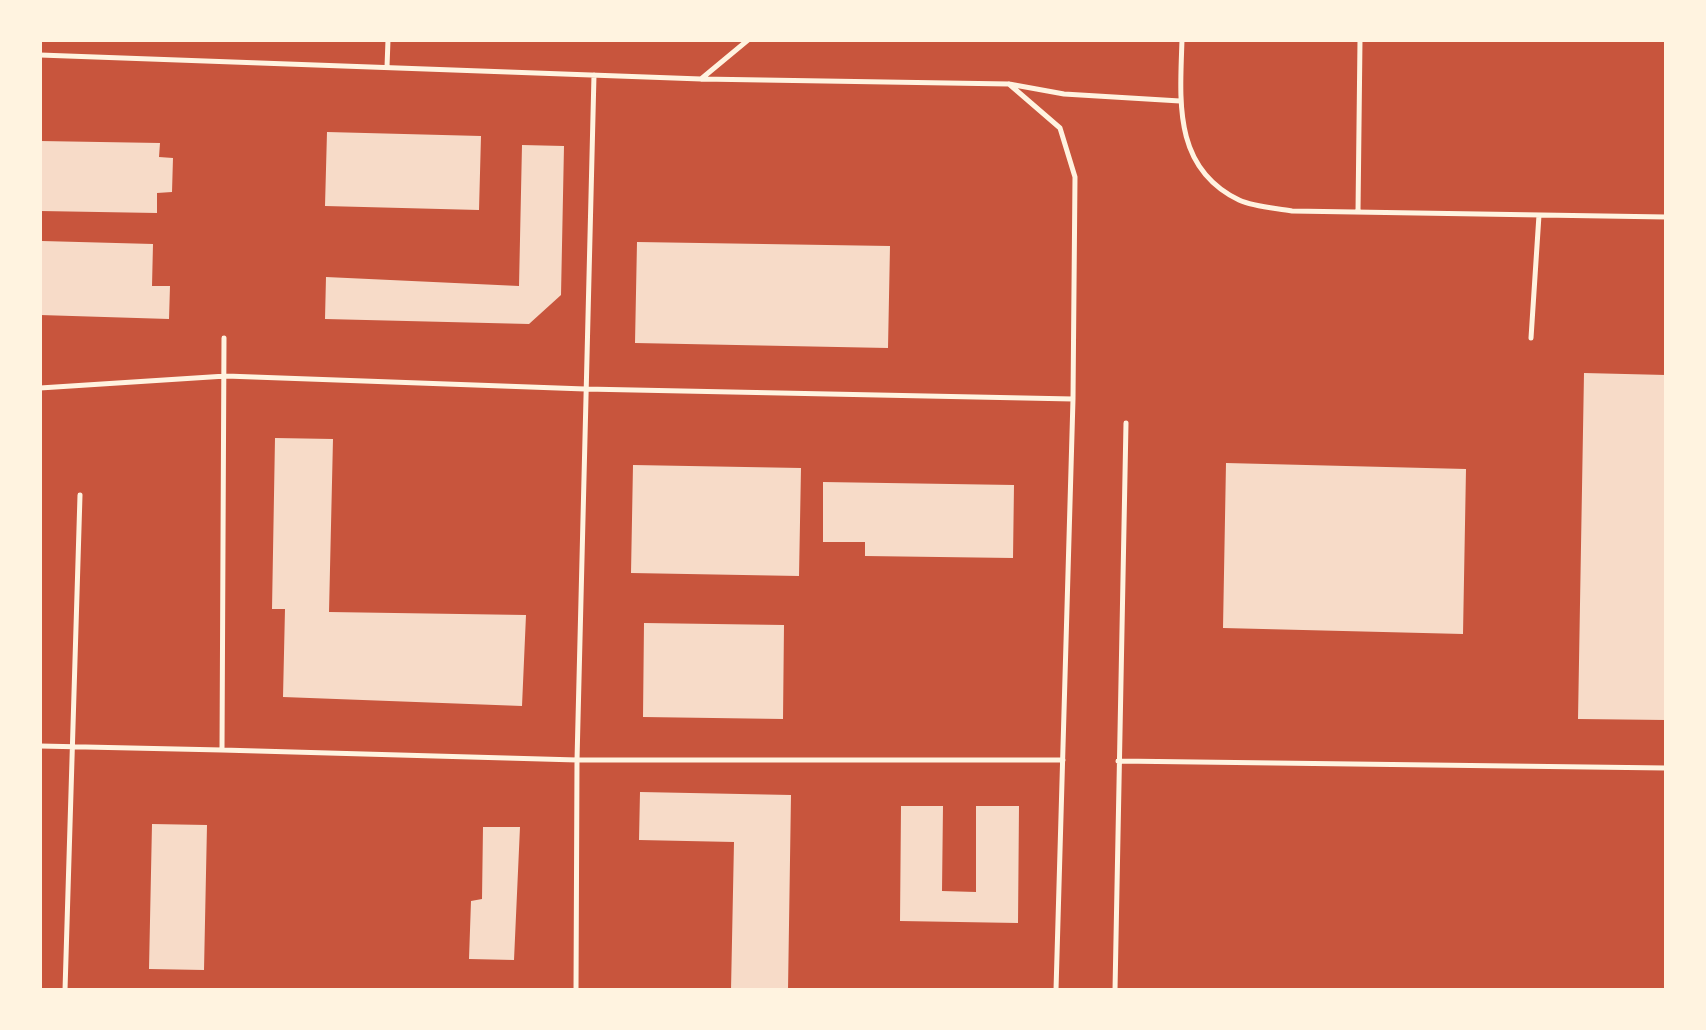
<!DOCTYPE html>
<html>
<head>
<meta charset="utf-8">
<style>
	body { margin:0 }
	#map { position:relative; width:1706px; height:1030px; overflow:hidden; background:#c8553d; font-family:"Zilla Slab",serif }
	canvas { display:block }
	.frame { position:absolute; inset:0; border:42px solid #fff3e0; pointer-events:none }
</style>
</head>
<body>
<div id="map">
<canvas width="1706" height="1030"></canvas>
<div class="frame"></div>
</div>
<script>
const context = document.querySelector('canvas').getContext('2d');
context.lineJoin = 'round';
function fill(path, color) { context.fillStyle = color; context.fill(path, 'evenodd'); }
function strokePath(path, color, width, dash) { context.strokeStyle = color; context.lineWidth = width; context.lineCap = dash ? 'butt' : 'round'; context.setLineDash(dash || []); context.stroke(path); }
fill(new Path2D(`
	M327 132 481 136 479 210 325 206Z
	M40 141 160 143 159 157 173 158 172 192 157 193V213L40 211Z
	M522 145 564 146 561 295 529 324 325 319 326 277 519 286Z
	M42 241 153 244 152 286H170L169 319 40 315Z
	M637 242 890 246 888 348 635 343Z
	M1584 373 1666 375V720L1578 719Z
	M275 438 333 439 329 612 526 615 522 706 283 697 285 609H272Z
	M1226 463 1466 469 1463 634 1223 628Z
	M633 465 801 468 799 576 631 573Z
	M823 482 1014 485 1013 558 865 556V542H823Z
	M644 623 784 625 783 719 643 717Z
	M640 792 791 795 788 990H731L734 842 639 840Z
	M901 806H943L942 891 976 892V806H1019L1018 923 900 921Z
	M152 824 207 825 204 970 149 969Z
	M483 827H520L514 960 469 959 471 901 482 899Z`), '#f7dbc8');
strokePath(new Path2D(`
	M1182 40C1180 102 1173 168 1239 200 1254 207 1276 208 1292 211L1666 217
	M40 55 701 79 1009 84 1064 94 1180 101
	M387 67 388 40
	M701 79 748 40
	M1009 84 1060 128 1075 177 1073 399
	M1358 212 1360 40
	M1531 338 1539 215
	M40 388 226 376 585 389 1073 399 1056 990
	M40 746 222 750 224 338
	M222 750 577 760H1063
	M1118 761 1666 768
	M65 990 80 495
	M576 990 577 760 594 75
	M1115 990 1126 423`), '#fff3e0', 5);
</script>
</body>
</html>
